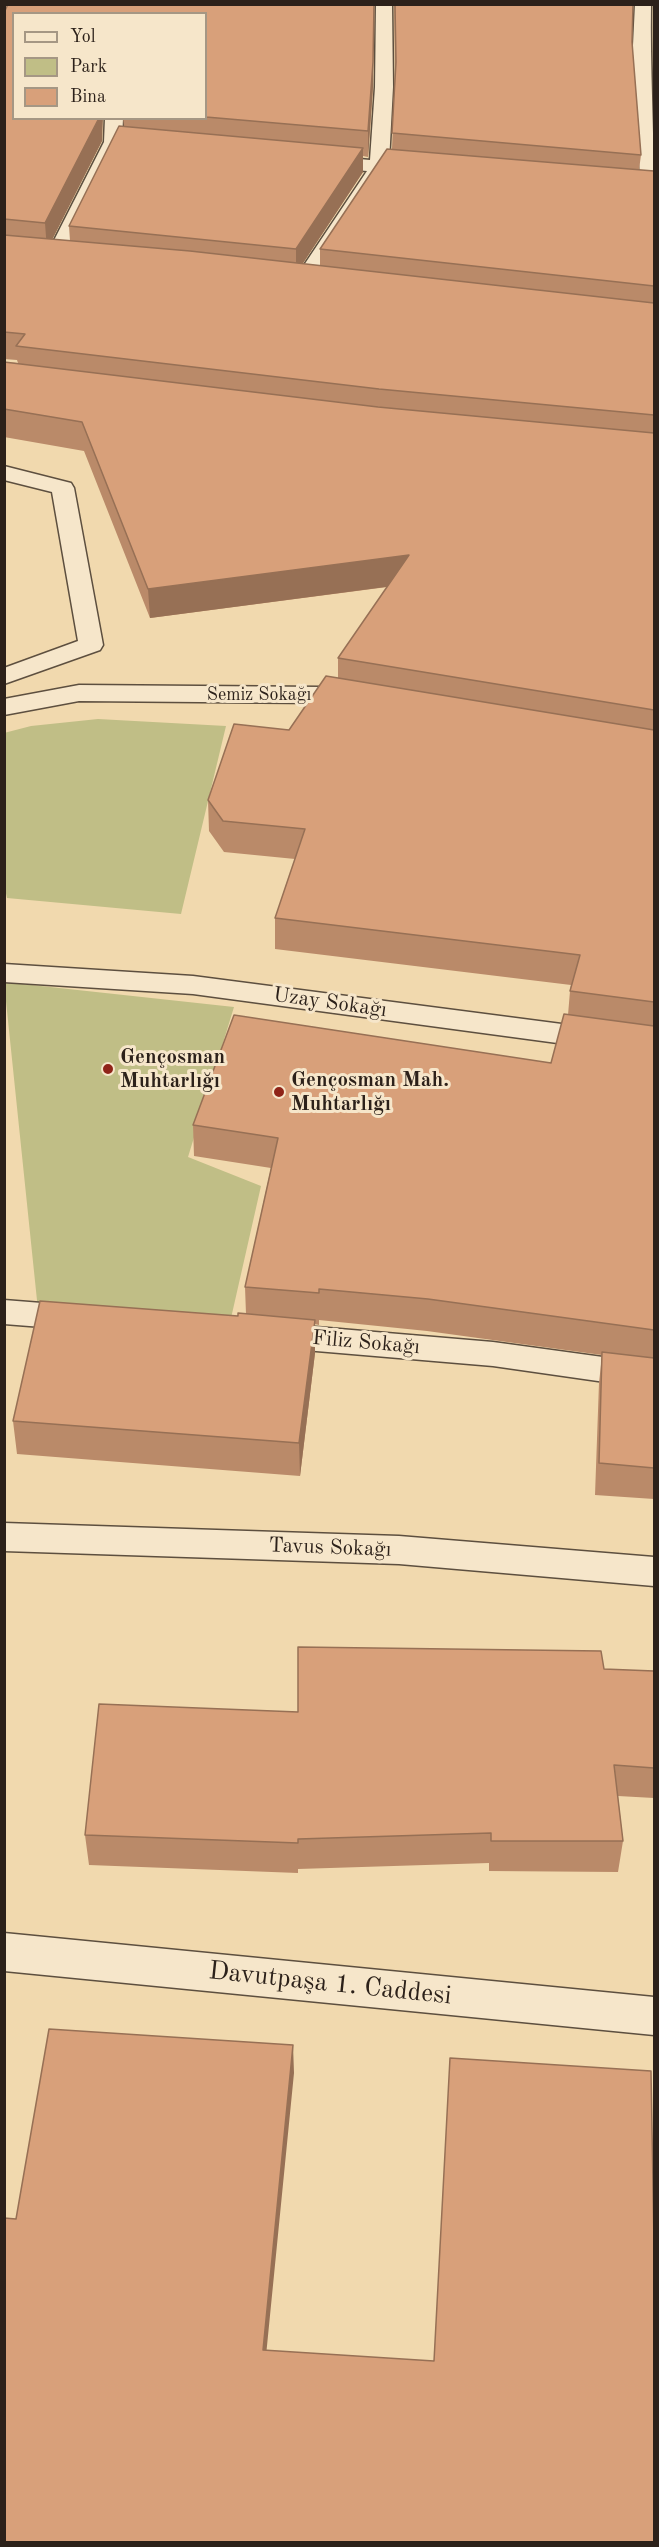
<!DOCTYPE html>
<html>
<head>
<meta charset="utf-8">
<style>
	body { margin:0 }
	#map { position:relative; width:659px; height:2547px; overflow:hidden; background:#f1d9ae; font-family:"Old Standard TT",serif }
	canvas { display:block }
	.frame { position:absolute; inset:0; border:6px solid #2c211a; pointer-events:none }
	.legend { position:absolute; left:12px; top:12px; width:195px; height:108px; box-sizing:border-box; background:#f6e6ca; border:2px solid #a59784; margin:0; padding:8px 10px; list-style:none; font-size:18px; color:#2c211a }
	.legend li { display:flex; align-items:center; gap:12px; height:30px }
	.legend b { width:30px; border:2px solid #a59784 }
</style>
</head>
<body>
<div id="map">
<canvas width="659" height="2547"></canvas>
<div class="frame"></div>
<ul class="legend">
<li><b style="height:8px;background:#f6e6ca"></b>Yol</li>
<li><b style="height:16px;background:#c0be86"></b>Park</li>
<li><b style="height:16px;background:#d8a07a"></b>Bina</li>
</ul>
</div>
<script>
const context = document.querySelector('canvas').getContext('2d');
context.lineJoin = 'round';
function fill(path, color) { context.fillStyle = color; context.fill(path, 'evenodd'); }
function strokePath(path, color, width, dash) { context.strokeStyle = color; context.lineWidth = width; context.lineCap = dash ? 'butt' : 'round'; context.setLineDash(dash || []); context.stroke(path); }
function label(font, color, halo, rows, align = 'center') {
  context.font = font + ' "Old Standard TT",serif'; context.lineWidth = 6; context.setLineDash([]); context.textBaseline = 'middle'; context.strokeStyle = halo; context.fillStyle = color; for (const [text, x, y, turn = 0] of rows) {
    context.save(); context.translate(x, y); context.rotate((+turn || 0) * Math.PI / 180); context.textAlign = isNaN(turn) ? turn : align; if (halo) context.strokeText(text, 0, 0); context.fillText(text, 0, 0); context.restore();
  }
}
fill(new Path2D(`
	M98 719 226 726 181 914 7 898 4 884V733L31 726Z
	M4 982 234 1007 188 1157 261 1186 229 1327 38 1310Z`), '#c0be86');
const minor = new Path2D(`
	M376 4H392L393 87 389 162 426 166 428 170 426 174 419 176 385 173 309 287H295L292 283 367 171 318 167 311 165 309 161 311 157 318 155 370 160 375 87Z
	M635 4H651C650 68 654 131 654 195L644 194 641 190 632 66Z
	M105 118H123L122 142 65 258 62 262H48L45 258 104 142Z
	M4 466 71 483 74 488 103 645 100 650 4 684V668L78 641 52 492 4 480Z
	M79 685 321 687 366 696 370 701 366 706 357 709 321 703 79 701 4 715V699Z
	M4 964 193 976 654 1036V1056L193 994 4 982Z
	M4 1300 80 1306 92 1309 97 1318 92 1327 80 1330 4 1324Z
	M269 1323 493 1342 654 1364V1389L493 1366 269 1347 257 1344 252 1335 257 1326Z
	M4 1523 399 1536 654 1557V1586L399 1564 4 1551Z
	M4 1933 654 1997V2035L4 1971Z`);
strokePath(minor, '#5d4f3f', 3);
fill(minor, '#f6e6ca');
fill(new Path2D(`
	M374 4 373 87 368 157 363 156V172L302 264 320 266V249L392 149 395 73 394 4H633L632 42 641 155 639 170 654 171V1499L595 1495 599 1383 602 1355 427 1331 319 1320V1325L315 1324V1353L300 1476 17 1454 13 1421 238 1316 246 1314 245 1287 271 1168 194 1156 193 1125 551 1063 568 1015 570 991 571 985 275 949V918L295 859 224 852 209 831 208 800 289 730 338 678V658L387 587 150 618 84 451 4 437V362L18 363 17 360 4 359V13ZM14 14H206V118H123L124 127 69 226 70 241 52 239 102 141Z
	M653 4H654V111Z
	M604 1669 654 1671V1798L618 1796 623 1841 618 1872 489 1871V1863L298 1869V1873L89 1865 85 1835 298 1712Z`), '#ba8a69');
fill(new Path2D(`
	M373 62V87L368 157V131Z
	M99 118H103L102 141 47 250 45 223Z
	M363 148V172L296 274V249Z
	M409 555 408 584 150 618 148 589Z
	M315 1320V1353L300 1476 299 1443Z
	M293 2045 294 2073 264 2376 263 2350Z`), '#977055');
const building = new Path2D(`
	M8 4H374L373 62 368 131 206 117V14H14V118H99L45 223 4 219V13Z
	M395 4H633L632 42 641 155 392 133 396 62Z
	M119 126 363 148 296 249 69 226Z
	M387 149 654 171V286L320 249Z
	M4 235 190 251 654 303V415L379 389 16 346 25 334 4 332Z
	M4 362 378 407 654 433V710L338 658 409 555 148 589 82 422 4 409Z
	M326 676 654 730V1002L570 991 580 955 275 918 305 829 223 821 208 800 234 724 289 730Z
	M564 1014 654 1026V1330L428 1299 319 1289V1293L245 1287 278 1138 193 1125 234 1015 551 1063Z
	M40 1301 238 1316V1313L315 1320 299 1443 13 1421Z
	M602 1352 654 1358V1468L599 1463Z
	M298 1647 601 1651 604 1669 654 1671V1768L614 1765 623 1841H491V1833L298 1839V1843L85 1835 99 1704 298 1712Z
	M49 2029 293 2045 263 2350 434 2361 450 2058 651 2071 654 2244V2542H4V2218L16 2219Z`);
fill(building, '#d8a07a');
strokePath(building, '#977055', 1.5);
for (const [x, y, r, color] of [
	[108,1069,6,"#8f2418"],
	[279,1092,6,"#8f2418"]
]) { const dot = new Path2D(); dot.arc(x, y, r, 0, 2 * Math.PI); context.fillStyle = color; context.fill(dot); strokePath(dot, '#f6e6ca', 2); }
label('18px', '#2c211a', '#f6e6ca', [
	["Semiz Sokağı",259,695]
]);
label('21px', '#2c211a', '#f6e6ca', [
	["Uzay Sokağı",330,1003,8],
	["Filiz Sokağı",366,1343,5],
	["Tavus Sokağı",330,1548,2]
]);
label('bold 21px', '#2c211a', '#f6e6ca', [
	["Gençosman",120,1057],
	["Muhtarlığı",120,1081],
	["Gençosman Mah.",291,1080],
	["Muhtarlığı",291,1104]
], 'left');
label('26px', '#2c211a', '#f6e6ca', [
	["Davutpaşa 1. Caddesi",330,1984,6]
]);
</script>
</body>
</html>
